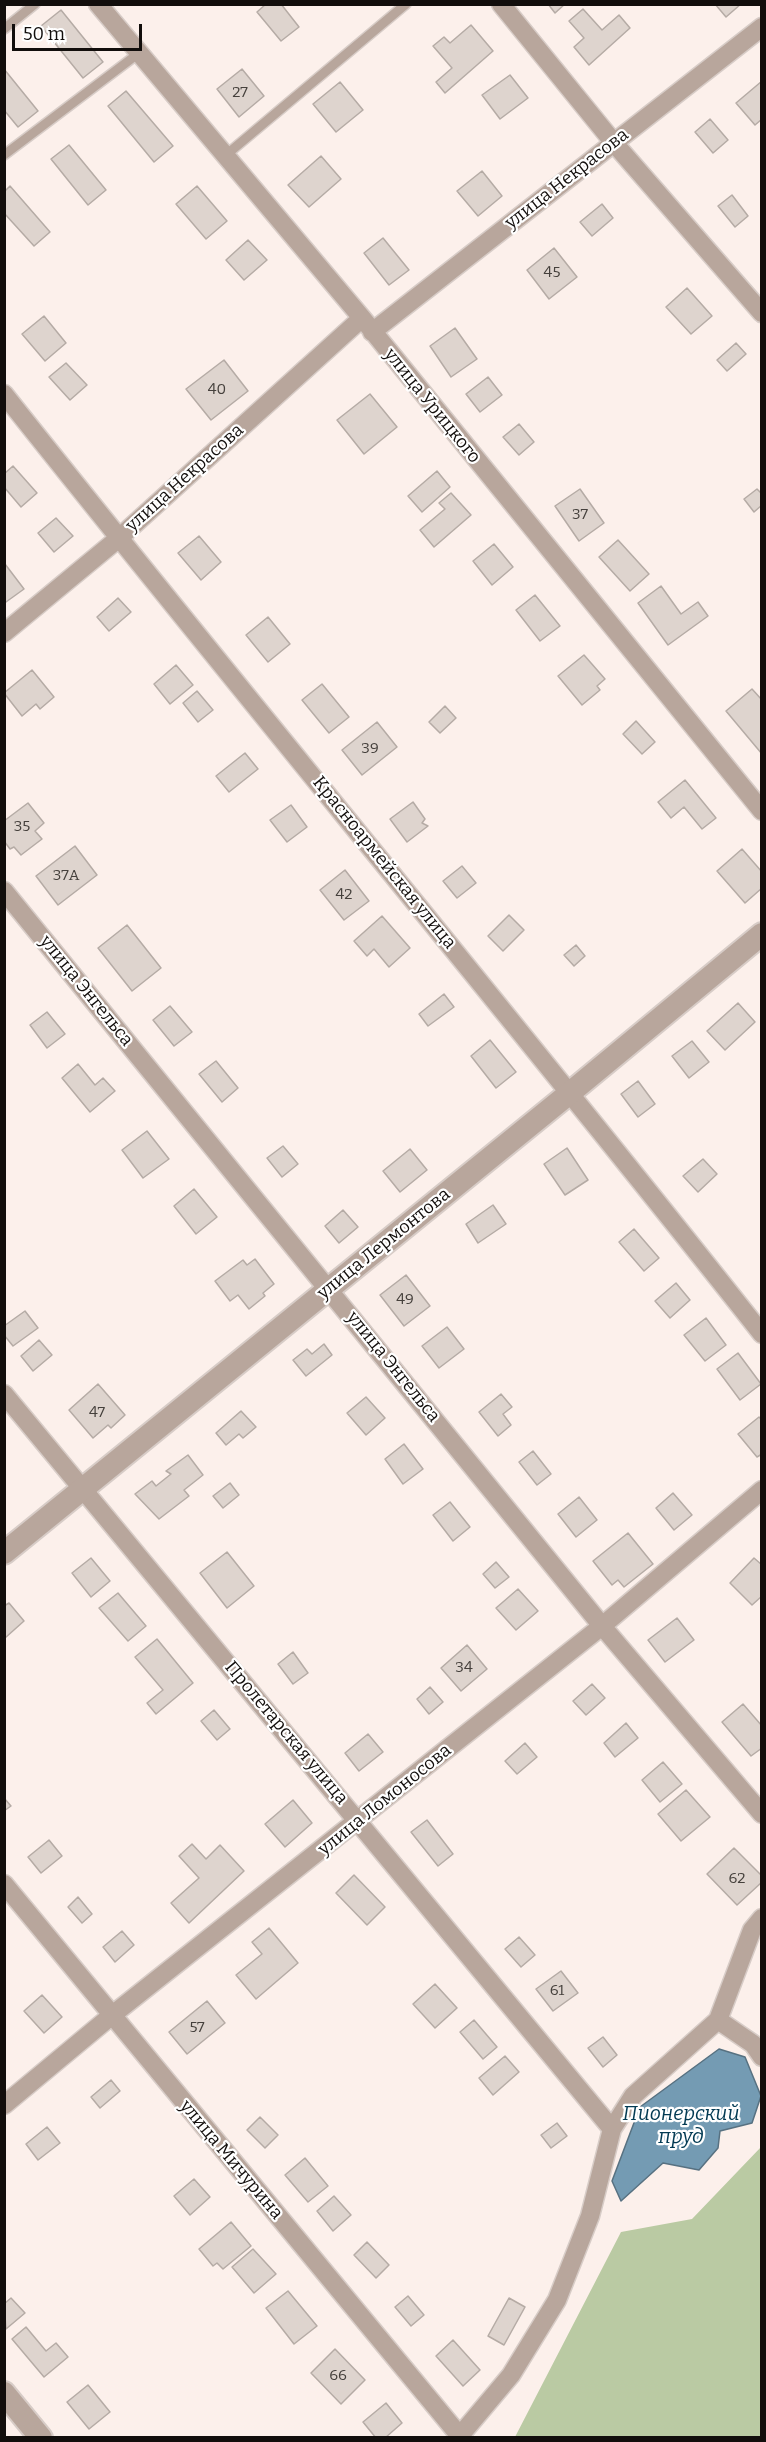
<!DOCTYPE html>
<html>
<head>
<meta charset="utf-8">
<style>
	body { margin:0 }
	#map { position:relative; width:766px; height:2442px; overflow:hidden; background:#fcf0eb; font-family:Bitter,serif }
	canvas { display:block }
	.frame { position:absolute; inset:0; border:6px solid #120e0c; pointer-events:none }
	.scale { position:absolute; left:12px; top:24px; width:130px; height:27px; box-sizing:border-box; border:3px solid #120e0c; border-top:0; padding-left:8px; font-size:18px; line-height:21px; white-space:nowrap; color:#120e0c; -webkit-text-stroke:4px #fff; paint-order:stroke }
</style>
</head>
<body>
<div id="map">
<canvas width="766" height="2442"></canvas>
<div class="frame"></div>
<div class="scale">50 m</div>
</div>
<script>
const context = document.querySelector('canvas').getContext('2d');
context.lineJoin = 'round';
function fill(path, color) { context.fillStyle = color; context.fill(path, 'evenodd'); }
function strokePath(path, color, width, dash) { context.strokeStyle = color; context.lineWidth = width; context.lineCap = dash ? 'butt' : 'round'; context.setLineDash(dash || []); context.stroke(path); }
function label(font, color, halo, rows, align = 'center') {
  context.font = font + ' Bitter,serif'; context.lineWidth = 4.5; context.setLineDash([]); context.textBaseline = 'middle'; context.strokeStyle = halo; context.fillStyle = color; for (const [text, x, y, turn = 0] of rows) {
    context.save(); context.translate(x, y); context.rotate((+turn || 0) * Math.PI / 180); context.textAlign = isNaN(turn) ? turn : align; if (halo) context.strokeText(text, 0, 0); context.fillText(text, 0, 0); context.restore();
  }
}
fill(new Path2D(`
	M761 2147V2437H515L621 2232 692 2219Z`), '#bacaa3');
const water = new Path2D(`
	M719 2049 745 2057 761 2096 752 2123 720 2131 718 2148 699 2170 663 2163 621 2201 612 2181 640 2107Z`);
fill(water, '#749bb3');
strokePath(water, '#577181', 1.5);
const building = new Path2D(`
	M266 4H281L299 27 281 41 257 12Z
	M548 4H565L555 13Z
	M715 4H741L726 17Z
	M583 9 602 30 619 15 630 28 589 65 574 47 584 38 569 21Z
	M61 10 103 62 83 78 41 26Z
	M471 25 493 51 445 93 436 82 452 68 433 46 444 37 450 43Z
	M4 69 38 111 18 127 4 110Z
	M242 69 264 96 239 117 217 89Z
	M510 75 528 98 500 119 482 95Z
	M762 81V119L755 125 736 103Z
	M340 82 363 110 336 132 313 104Z
	M126 91 173 146 154 162 108 106Z
	M710 119 728 140 713 153 695 132Z
	M69 145 106 190 88 205 51 159Z
	M321 156 341 179 309 207 288 185Z
	M482 171 502 196 478 216 457 191Z
	M10 186 50 232 34 246 4 213V192Z
	M197 186 227 221 206 239 176 204Z
	M732 195 748 216 735 227 718 206Z
	M602 204 613 218 592 236 580 222Z
	M383 238 409 270 389 285 364 253Z
	M248 240 267 260 244 280 226 260Z
	M554 248 577 277 549 299 527 270Z
	M687 288 712 316 691 334 666 307Z
	M44 316 66 343 45 361 22 334Z
	M455 328 477 359 451 377 430 346Z
	M736 343 746 354 727 371 717 360Z
	M224 360 248 391 211 420 186 389Z
	M66 363 87 385 70 400 49 377Z
	M488 377 502 395 480 412 466 394Z
	M370 394 397 427 364 454 337 420Z
	M519 424 534 442 519 455 503 437Z
	M13 466 37 493 21 507 4 487V474Z
	M437 471 450 487 422 512 408 496Z
	M580 489 604 523 579 541 555 506Z
	M757 489 762 494V505L754 512 744 499Z
	M451 493 471 515 434 547 420 530 445 509 439 503Z
	M56 518 73 536 54 552 38 533Z
	M199 536 221 562 201 580 178 553Z
	M618 540 649 574 630 591 599 557Z
	M494 544 513 567 492 585 473 561Z
	M5 564 24 589 6 602 4 600Z
	M661 586 681 614 698 602 708 616 668 645 638 603Z
	M535 595 560 626 540 641 516 610Z
	M118 598 131 612 109 631 97 617Z
	M268 617 290 644 268 662 246 635Z
	M584 655 605 679 597 686 600 690 582 705 558 676Z
	M176 665 193 685 170 704 154 684Z
	M32 670 54 697 40 709 36 704 22 716 4 693Z
	M322 684 349 717 329 733 302 700Z
	M752 689 762 700V754L726 711Z
	M197 691 213 710 198 722 183 703Z
	M445 706 456 718 440 733 429 722Z
	M636 721 655 742 642 754 623 734Z
	M377 722 397 747 362 775 342 750Z
	M245 753 258 769 229 792 216 776Z
	M685 780 716 818 702 829 684 807 671 818 658 802Z
	M413 802 425 819 422 823 428 826 407 842 390 819Z
	M28 803 44 823 35 831 42 839 21 855 14 847 10 849 4 841V821Z
	M291 805 307 827 287 842 270 820Z
	M75 846 97 875 58 905 36 876Z
	M742 849 762 872V888L745 903 717 871Z
	M462 866 476 883 457 898 443 881Z
	M345 870 369 901 344 920 320 890Z
	M509 915 524 930 503 951 488 936Z
	M382 916 410 948 389 967 374 949 367 956 354 941Z
	M127 925 161 968 132 991 98 948Z
	M576 945 585 956 574 966 564 955Z
	M444 994 454 1007 428 1026 419 1014Z
	M738 1003 755 1022 725 1050 707 1031Z
	M170 1006 192 1032 174 1046 153 1020Z
	M47 1012 65 1034 47 1048 30 1025Z
	M490 1040 516 1072 496 1088 471 1056Z
	M692 1041 709 1062 689 1078 672 1056Z
	M216 1061 238 1088 222 1102 199 1074Z
	M78 1064 95 1085 103 1078 115 1091 90 1112 62 1078Z
	M638 1081 655 1104 638 1117 621 1094Z
	M147 1131 169 1159 143 1178 122 1150Z
	M283 1146 298 1164 282 1177 267 1158Z
	M567 1148 588 1180 565 1195 544 1164Z
	M410 1149 427 1170 400 1192 383 1171Z
	M703 1159 717 1174 698 1192 683 1176Z
	M194 1189 217 1217 196 1234 174 1206Z
	M493 1205 506 1224 478 1243 466 1224Z
	M343 1210 358 1227 339 1243 325 1226Z
	M634 1229 659 1258 644 1271 619 1242Z
	M255 1259 274 1284 263 1293 265 1296 249 1309 238 1295 230 1301 215 1281 243 1260 247 1265Z
	M406 1275 430 1306 404 1326 380 1295Z
	M676 1283 690 1300 670 1318 655 1301Z
	M25 1311 38 1328 13 1346 4 1335V1326Z
	M706 1318 726 1345 705 1361 684 1335Z
	M447 1327 464 1349 439 1368 422 1346Z
	M39 1340 52 1355 33 1371 21 1356Z
	M324 1344 332 1355 306 1376 293 1360 307 1349 312 1354Z
	M738 1353 761 1384 740 1400 717 1369Z
	M98 1384 125 1415 111 1428 108 1425 93 1438 69 1410Z
	M501 1394 512 1407 503 1414 511 1425 498 1436 479 1412Z
	M366 1397 385 1418 366 1435 347 1413Z
	M241 1411 256 1427 243 1438 239 1434 226 1445 216 1433Z
	M759 1417 762 1420V1454L757 1457 738 1434Z
	M404 1444 423 1469 403 1484 385 1459Z
	M533 1451 551 1474 537 1485 519 1462Z
	M188 1455 203 1475 184 1490 189 1496 159 1519 135 1494 152 1481 156 1486 171 1474 166 1471Z
	M230 1483 239 1495 223 1508 213 1496Z
	M673 1493 692 1515 674 1530 656 1508Z
	M579 1497 597 1520 576 1537 558 1514Z
	M450 1502 470 1527 453 1541 433 1515Z
	M628 1533 653 1564 624 1587 618 1580 612 1585 593 1561Z
	M227 1552 254 1586 227 1608 200 1573Z
	M91 1558 110 1581 91 1597 72 1573Z
	M754 1558 762 1565V1596L752 1605 730 1583Z
	M496 1562 509 1577 495 1588 483 1574Z
	M518 1589 538 1611 516 1630 496 1608Z
	M118 1593 146 1626 128 1641 99 1608Z
	M9 1603 24 1621 5 1638 4 1606Z
	M677 1618 694 1640 665 1662 648 1640Z
	M157 1639 193 1683 156 1714 147 1703 163 1690 135 1657Z
	M467 1645 487 1669 461 1691 441 1668Z
	M293 1652 308 1673 293 1684 278 1664Z
	M592 1684 605 1698 586 1715 573 1701Z
	M430 1687 443 1702 429 1714 417 1699Z
	M743 1704 762 1726V1748L751 1756 722 1722Z
	M214 1710 230 1729 217 1740 201 1721Z
	M626 1723 638 1738 615 1757 604 1743Z
	M368 1734 383 1752 359 1771 345 1753Z
	M525 1743 537 1757 517 1774 505 1761Z
	M663 1762 682 1784 660 1802 642 1780Z
	M686 1790 710 1817 681 1841 658 1814Z
	M4 1798 11 1806 4 1811Z
	M293 1800 312 1823 285 1847 265 1824Z
	M427 1820 453 1854 438 1866 411 1832Z
	M49 1840 62 1856 41 1873 28 1857Z
	M192 1844 206 1859 220 1845 244 1871 189 1923 171 1903 199 1878 179 1856Z
	M734 1848 762 1876V1882L737 1905 707 1874Z
	M354 1875 385 1907 367 1925 336 1893Z
	M78 1897 92 1914 82 1923 68 1907Z
	M269 1928 298 1963 256 1999 236 1975 262 1954 252 1942Z
	M122 1931 134 1945 115 1962 103 1947Z
	M519 1937 535 1955 521 1967 505 1949Z
	M561 1971 578 1993 553 2011 536 1989Z
	M435 1984 457 2008 435 2028 413 2004Z
	M42 1995 62 2017 44 2033 24 2011Z
	M207 2001 225 2023 187 2054 169 2032Z
	M474 2020 497 2047 483 2059 460 2032Z
	M603 2037 617 2055 603 2067 588 2048Z
	M505 2056 519 2072 493 2095 479 2078Z
	M111 2080 120 2091 100 2108 91 2097Z
	M260 2117 278 2135 265 2148 247 2130Z
	M557 2123 567 2136 551 2148 541 2135Z
	M47 2127 60 2143 38 2160 26 2144Z
	M305 2158 328 2186 308 2202 285 2175Z
	M194 2179 210 2197 190 2215 174 2196Z
	M334 2196 351 2215 333 2231 317 2211Z
	M231 2222 251 2246 223 2269 217 2263 213 2266 199 2249Z
	M367 2242 389 2265 376 2278 354 2255Z
	M253 2249 276 2274 254 2293 232 2267Z
	M288 2291 317 2326 294 2344 266 2308Z
	M408 2296 424 2315 411 2326 395 2307Z
	M11 2298 25 2313 6 2329 4 2304Z
	M509 2298 525 2307 504 2345 488 2336Z
	M26 2327 46 2351 56 2343 68 2357 44 2377 12 2339Z
	M453 2340 480 2370 463 2386 436 2356Z
	M335 2349 365 2380 341 2404 311 2373Z
	M88 2385 110 2412 89 2429 67 2402Z
	M386 2403 402 2423 385 2438H376L363 2422Z`);
fill(building, '#ded4ce');
strokePath(building, '#b5aba5', 1.5);
const service = new Path2D(`
	M4 29 35 4
	M4 155 139 53
	M226 155 406 4`);
const minor = new Path2D(`
	M98 4 362 318 762 811
	M501 4 614 143 762 313
	M372 332 762 27
	M4 394C254 709 513 1018 762 1334
	M4 633 119 538 362 318
	M4 891 602 1626 762 1814
	M4 1394 612 2129
	M4 1884 459 2435
	M718 2020 753 2044 762 2057
	M4 2105 111 2016 602 1626 762 1490
	M458 2438 511 2375 557 2300 590 2216 612 2129 633 2096 718 2020 752 1930 762 1918`);
const tertiary = new Path2D(`
	M4 1553 571 1092 762 934
	M4 2393 41 2438`);
strokePath(service, '#d7ccc7', 12);
strokePath(minor, '#d7ccc7', 21);
strokePath(tertiary, '#d7ccc7', 26);
strokePath(service, '#b8a69c', 9);
strokePath(minor, '#b8a69c', 18);
strokePath(tertiary, '#b8a69c', 22);
label('15px', '#45403c', null, [
	["27",240,93],
	["45",552,273],
	["40",217,390],
	["37",580,515],
	["39",370,749],
	["35",22,827],
	["37А",66,876],
	["42",344,895],
	["49",405,1300],
	["47",97,1413],
	["34",464,1668],
	["62",737,1879],
	["61",557,1991],
	["57",197,2028],
	["66",338,2376]
]);
label('18px', '#120e0c', '#fff', [
	["улица Некрасова",567,179,-38],
	["улица Урицкого",432,406,51],
	["улица Некрасова",185,478,-42],
	["Красноармейская улица",384,863,51],
	["улица Энгельса",86,991,51],
	["улица Лермонтова",384,1244,-39],
	["улица Энгельса",393,1367,51],
	["Пролетарская улица",286,1733,50],
	["улица Ломоносова",385,1800,-39],
	["улица Мичурина",231,2160,50]
]);
label('italic 20px', '#023a53', '#fff', [
	["Пионерский",681,2114],
	["пруд",681,2137]
]);
</script>
</body>
</html>
